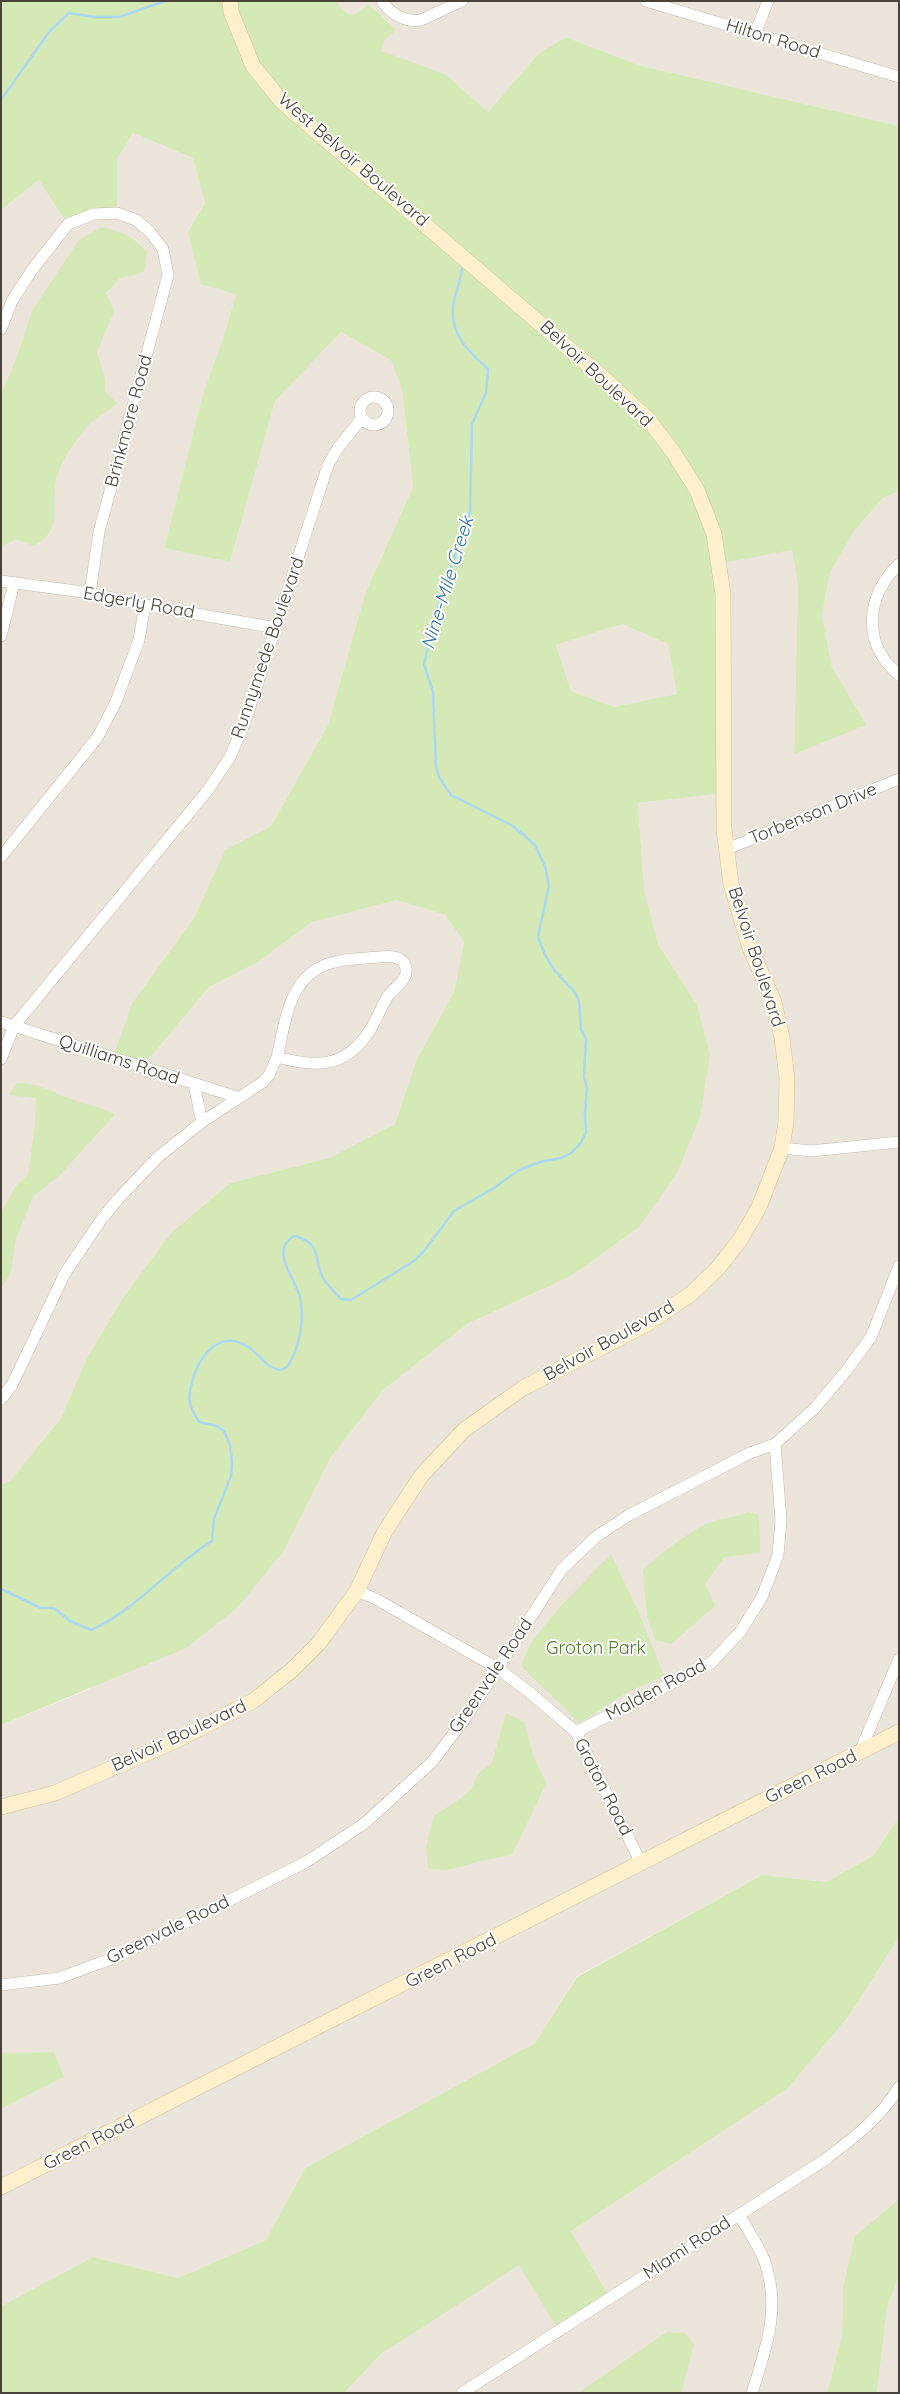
<!DOCTYPE html>
<html>
<head>
<meta charset="utf-8">
<style>
	body { margin:0 }
	#map { position:relative; width:900px; height:2394px; overflow:hidden; background:#f6f2ec; font-family:Quicksand,sans-serif }
	canvas { display:block }
	.frame { position:absolute; inset:0; border:2px solid #4a4339; pointer-events:none }
</style>
</head>
<body>
<div id="map">
<canvas width="900" height="2394"></canvas>
<div class="frame"></div>
</div>
<script>
const context = document.querySelector('canvas').getContext('2d');
context.lineJoin = 'round';
function fill(path, color) { context.fillStyle = color; context.fill(path, 'evenodd'); }
function strokePath(path, color, width, dash) { context.strokeStyle = color; context.lineWidth = width; context.lineCap = dash ? 'butt' : 'round'; context.setLineDash(dash || []); context.stroke(path); }
function label(font, color, halo, rows, align = 'center') {
  context.font = font + ' Quicksand,sans-serif'; context.lineWidth = 4; context.setLineDash([]); context.textBaseline = 'middle'; context.strokeStyle = halo; context.fillStyle = color; for (const [text, x, y, turn = 0] of rows) {
    context.save(); context.translate(x, y); context.rotate((+turn || 0) * Math.PI / 180); context.textAlign = isNaN(turn) ? turn : align; if (halo) context.strokeText(text, 0, 0); context.fillText(text, 0, 0); context.restore();
  }
}
fill(new Path2D(`
	M316 1H899V126L638 65 566 37 539 53 488 112 445 74 344 39Z
	M133 133 193 158 205 203 188 232 236 294 226 329 202 397 164 548 230 562 275 401 341 332 392 360 402 389 413 487 365 594 328 725 271 826 225 850 194 918 133 1002 142 1067 209 987 258 962 312 922 397 900 445 915 464 942 454 992 417 1059 395 1124 329 1158 230 1183 171 1233 124 1296 87 1358 61 1418 10 1481 1 1485V210L39 180 116 213 117 159Z
	M899 491V1817L873 1856 826 1882 762 1875 577 1976 535 2043 305 2168 266 2240 178 2278 93 2257 1 2306V2109L64 2077 53 2052 1 2053V1725L88 1690 285 1549 331 1457 383 1390 467 1324 573 1275 638 1228 696 1003 658 944 644 890 638 803 723 793 718 564 792 550 798 586 794 753 865 725 832 667 822 616 830 572 855 530 883 498Z
	M622 624 668 644 678 694 614 707 571 691 556 645Z
	M899 1937V2199L855 2236 843 2287 842 2335 827 2393H344L381 2354 519 2264 559 2330 610 2298 571 2231 787 2089 849 2016Z
	M899 2276V2393H877L887 2307Z`), '#eae4da');
fill(new Path2D(`
	M1 1H335C349 16 351 21 368 4L396 30 384 41 381 51 445 74 488 112 539 53 566 37 638 65 899 126V491L883 498 855 530 830 572 822 616 832 667 866 725 794 754 798 586 792 550 719 564 724 793 638 803 644 890 658 944 696 1003 710 1054 700 1117 676 1175 638 1228 573 1275 467 1324 383 1390 331 1457 285 1549 238 1607 186 1648 1 1725V1485L10 1481 61 1418 87 1358 124 1296 171 1233 230 1183 329 1158 395 1124 417 1059 454 992 464 942 445 915 397 900 312 922 258 962 209 987 142 1067 113 1057 133 1002 194 918 225 850 271 826 328 725 365 594 413 487 402 389 391 360 341 332 275 401 230 562 164 548 202 397 226 329 236 294 201 284 188 232 205 203 193 158 133 133 117 159V213L68 224 39 180 1 210ZM622 624 668 644 677 694 614 707 571 691 556 645Z
	M102 227C123 232 132 236 147 252L144 271 135 275 120 278 106 293 114 311 97 352 105 379V391L117 403C110 412 103 412 95 419 81 431 59 462 56 481 50 510 65 527 34 546L16 539 1 547V395L17 357 32 311 79 240Z
	M17 1083C38 1083 47 1090 66 1097 82 1104 99 1106 115 1114L58 1177 33 1196 16 1239 11 1272 1 1289V1213L15 1187 28 1175 35 1125 36 1098 9 1095Z
	M748 1512 759 1515 760 1553 724 1557 705 1584 715 1606 671 1644 655 1640 647 1617 643 1570C660 1554 692 1529 714 1521 726 1517 736 1518 748 1512Z
	M611 1554 641 1618 664 1676 626 1693 580 1723 521 1666 532 1641 561 1606Z
	M506 1713 524 1722 533 1755 546 1783 512 1855C501 1857 490 1859 480 1861 462 1866 447 1873 428 1868L426 1848 430 1829 435 1815 459 1800 471 1789 479 1773 492 1763Z
	M899 1817V1937L849 2016 787 2089 571 2231 610 2298 559 2331 519 2265 381 2354 344 2393H1V2306L93 2257 178 2278 266 2240 305 2168 535 2043 577 1977 762 1875 826 1882 873 1856Z
	M54 2052 64 2077 1 2109V2053Z
	M899 2199V2276L887 2307 877 2393H827L842 2335 843 2287 855 2236Z
	M667 2332 685 2333 694 2344 681 2393H578Z`), '#d4e9b6');
strokePath(new Path2D(`
	M1 100 49 32 69 13 95 17H119L165 1
	M1 1589 41 1608H54L70 1621 91 1630C137 1609 169 1568 212 1541L214 1519 231 1476 232 1462 230 1445 224 1431 217 1426 199 1422C189 1405 187 1402 192 1382 199 1356 220 1327 250 1348 258 1354 264 1364 274 1368 280 1371 283 1370 288 1366 299 1348 305 1320 300 1298 297 1280 268 1250 294 1236 325 1243 312 1263 325 1281 329 1287 336 1293 341 1299L351 1300 414 1261 424 1251 454 1211 494 1188 519 1170 540 1162 561 1158 571 1153 581 1143 586 1132 585 1113 587 1088 584 1077 586 1039 581 1029 579 1001 574 991 555 971 545 955 538 937 549 886 545 866 535 845 513 826 451 795 439 777 436 767 433 692 424 664 436 612 470 512 472 424 486 393 488 369C469 352 450 335 453 307 454 294 461 282 462 269`), '#aad7f1', 2.5);
const street = new Path2D(`
	M382 1C391 14 405 23 421 20L462 1
	M646 1 899 77
	M755 34 768 1
	M1 329 12 301 32 270 68 224 94 214 117 213 136 220 150 232 163 249 168 275 99 532 90 593
	M360 411a14 14 0 1 1 28 0a14 14 0 1 1-28 0Z
	M899 564C866 596 861 643 899 675
	M1 581 90 593 145 605 276 628
	M1 636 14 583
	M727 849 899 779
	M1 857 97 738 115 704 139 640 145 605
	M1 1022 237 1097
	M1 1059 14 1026 208 790 230 757 246 719 328 465 338 448 362 418
	M194 1084 202 1122
	M782 1148 811 1151 899 1142
	M1 1399 12 1385 65 1273 101 1220 118 1199 158 1157 202 1122 263 1082 269 1075 277 1057C317 1068 346 1068 370 1030 377 1019 381 1007 388 996 394 987 411 979 405 965 401 955 388 956 379 957 361 959 339 958 323 966 288 981 285 1024 277 1057
	M357 1591 376 1599 497 1668 528 1691 576 1732 640 1861
	M576 1732 711 1663 740 1632 762 1597 778 1555 781 1520 775 1444
	M859 1754 899 1659
	M1 1985 59 1978 116 1957 306 1862 365 1823 432 1762 464 1720 562 1569 597 1536 629 1515 750 1453 775 1444 815 1408 846 1371 871 1337 899 1266
	M739 2215C748 2230 759 2246 765 2262 781 2309 766 2348 752 2393
	M462 2393 823 2161C851 2140 881 2118 899 2087`);
const secondary = new Path2D(`
	M1 1807 55 1793 177 1740 253 1701 292 1670 318 1644 357 1591 384 1533 421 1476 464 1430 523 1388 647 1324 691 1294 718 1268 740 1240 759 1207 782 1148 786 1122 787 1079 782 1038 774 1002 750 948 731 884 724 829 723 594 714 534 697 490 673 452 648 419 608 382 282 102 253 66 231 12 230 1
	M1 2187 899 1732`);
strokePath(street, '#c1baae', 12);
strokePath(secondary, '#d5c49c', 16);
strokePath(street, '#fff', 11);
strokePath(secondary, '#fef0cd', 15);
label('18px', '#4a4339', '#fff', [
	["Hilton Road",773,39,17],
	["West Belvoir Boulevard",353,160,41],
	["Belvoir Boulevard",596,374,43],
	["Brinkmore Road",129,421,-75],
	["Edgerly Road",139,603,10],
	["Runnymede Boulevard",268,648,-71],
	["Torbenson Drive",813,814,-22],
	["Belvoir Boulevard",756,957,72],
	["Quilliams Road",119,1060,18],
	["Belvoir Boulevard",609,1341,-29],
	["Greenvale Road",491,1676,-56],
	["Malden Road",656,1690,-28],
	["Belvoir Boulevard",179,1736,-25],
	["Green Road",811,1777,-26],
	["Groton Road",603,1787,63],
	["Greenvale Road",168,1930,-26],
	["Green Road",451,1961,-27],
	["Green Road",89,2143,-27],
	["Miami Road",687,2248,-33]
]);
label('18px', '#4e7d2b', '#fff', [
	["Groton Park",596,1649]
]);
label('italic 19px', '#2f78a6', '#fff', [
	["Nine-Mile Creek",448,583,-73]
]);
</script>
</body>
</html>
